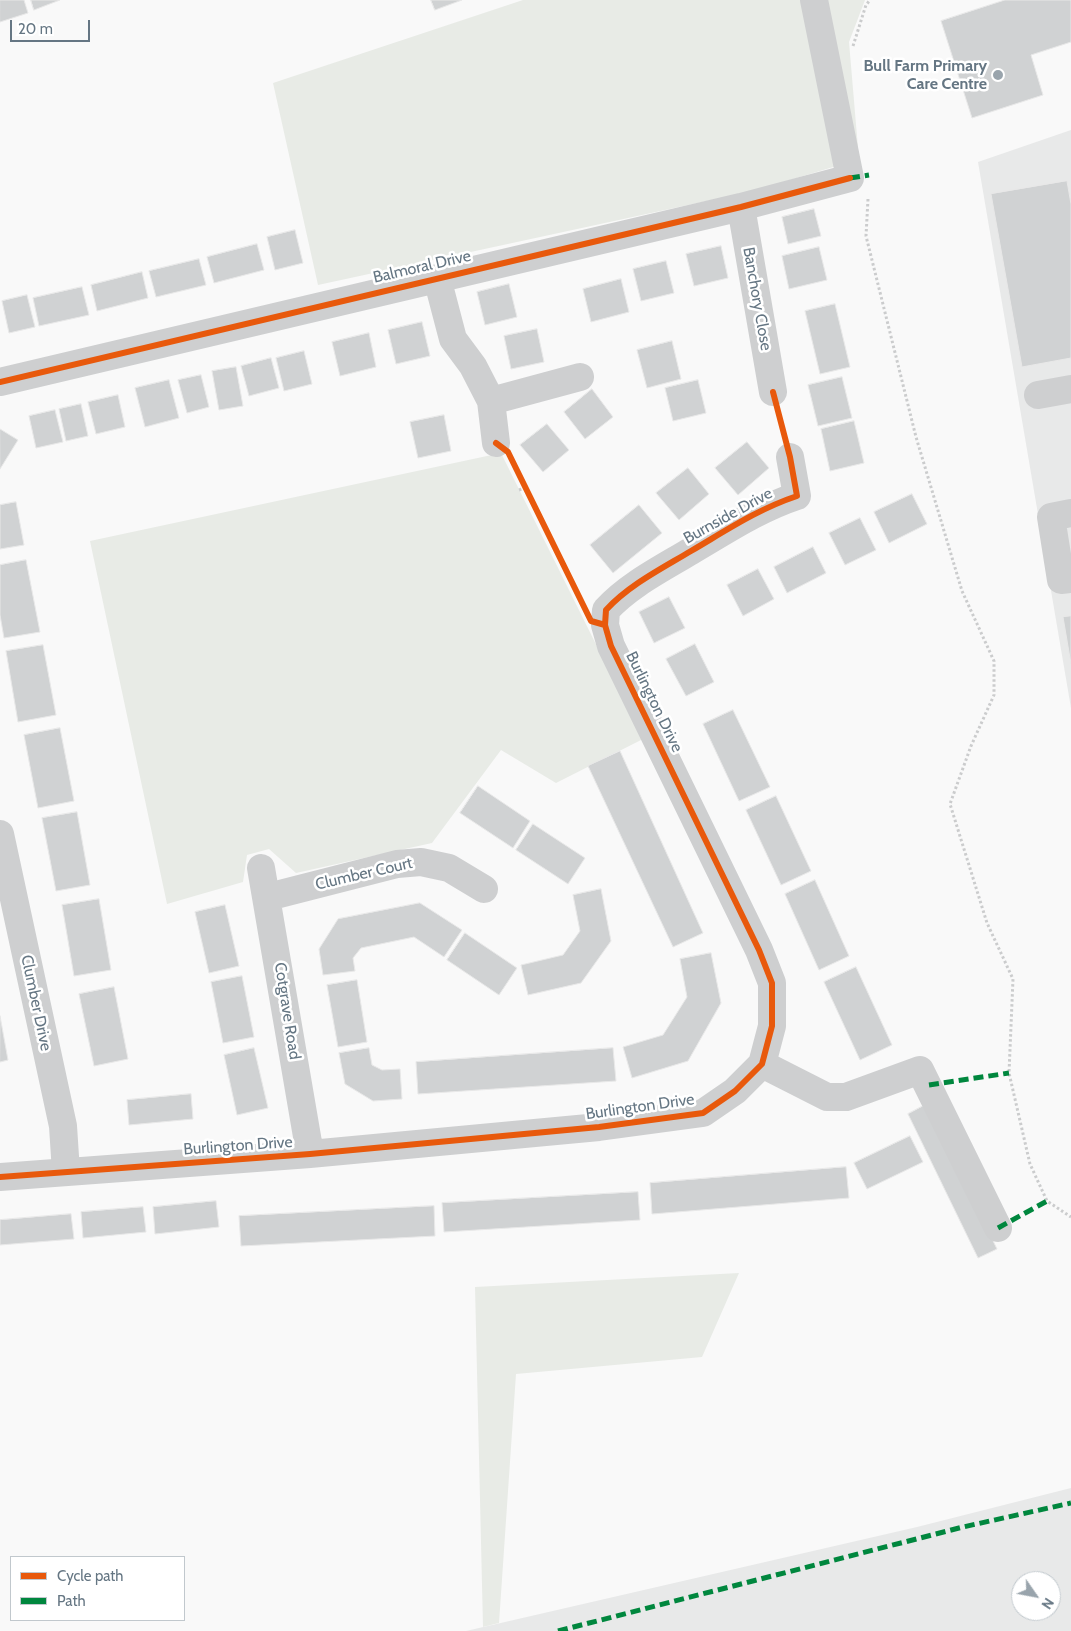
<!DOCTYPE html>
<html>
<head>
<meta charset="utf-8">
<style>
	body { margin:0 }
	#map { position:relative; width:1071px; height:1631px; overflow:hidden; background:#f9f9f9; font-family:Cabin,sans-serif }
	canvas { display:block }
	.legend { position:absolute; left:10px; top:1556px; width:175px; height:65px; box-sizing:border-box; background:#fff; border:1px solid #c1c8cd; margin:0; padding:6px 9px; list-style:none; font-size:15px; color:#657683 }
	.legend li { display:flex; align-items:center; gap:10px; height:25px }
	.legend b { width:25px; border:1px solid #c1c8cd }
	.north { position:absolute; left:1011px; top:1571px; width:50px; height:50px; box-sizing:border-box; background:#fff; border:1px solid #c1c8cd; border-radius:50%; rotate:123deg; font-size:14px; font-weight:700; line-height:20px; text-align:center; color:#657683 }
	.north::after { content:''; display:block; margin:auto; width:18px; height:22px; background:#99a4ac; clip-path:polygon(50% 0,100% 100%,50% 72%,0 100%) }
	.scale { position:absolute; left:10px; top:20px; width:80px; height:22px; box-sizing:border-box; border:2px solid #657683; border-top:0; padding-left:6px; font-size:15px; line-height:18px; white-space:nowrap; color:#657683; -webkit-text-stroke:4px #fff; paint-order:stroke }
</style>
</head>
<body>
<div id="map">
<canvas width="1071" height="1631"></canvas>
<ul class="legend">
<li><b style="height:6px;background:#e8590c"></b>Cycle path</li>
<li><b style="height:6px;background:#00873e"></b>Path</li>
</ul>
<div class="north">N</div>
<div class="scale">20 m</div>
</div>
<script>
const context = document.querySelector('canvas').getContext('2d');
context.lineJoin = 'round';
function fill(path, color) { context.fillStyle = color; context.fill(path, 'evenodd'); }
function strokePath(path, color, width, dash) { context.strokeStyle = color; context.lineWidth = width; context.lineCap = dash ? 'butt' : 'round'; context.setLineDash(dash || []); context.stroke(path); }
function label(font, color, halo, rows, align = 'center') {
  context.font = font + ' Cabin,sans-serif'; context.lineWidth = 5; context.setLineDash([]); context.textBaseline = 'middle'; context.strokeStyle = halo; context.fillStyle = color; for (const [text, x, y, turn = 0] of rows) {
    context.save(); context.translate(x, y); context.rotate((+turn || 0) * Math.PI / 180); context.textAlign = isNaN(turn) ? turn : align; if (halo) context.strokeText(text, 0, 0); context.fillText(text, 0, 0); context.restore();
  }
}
fill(new Path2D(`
	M1071 130V708L978 162Z
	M1071 1488V1631H466L917 1527ZM1021 1581H1051V1611H1021Z`), '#e8e9e9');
fill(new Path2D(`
	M523 0H804L840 165 753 191 318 285 273 83Z
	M820 0H865L849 42 858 148 856 152Z
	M501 453 643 739 556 783 501 750 432 843 296 873 269 849 247 855 243 882 167 904 90 541Z
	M739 1273 702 1357 516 1374 499 1623 483 1627 475 1287Z`), '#e8ebe6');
const building = new Path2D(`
	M0 0H24L28 13 0 22Z
	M31 0H60L34 10Z
	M431 0H462L435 10Z
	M1005 0H1071V42L1031 55 1043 95 972 118 941 21Z
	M1067 181 1071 204V358L1022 367 991 194Z
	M814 209 821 236 788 244 782 217Z
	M295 230 303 263 275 270 267 237Z
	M257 244 264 270 214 283 207 257Z
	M721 246 728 278 694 286 686 254Z
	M819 247 827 280 789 289 782 256Z
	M199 259 206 285 156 297 149 271Z
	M666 261 674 293 641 301 633 269Z
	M142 272 148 298 97 311 91 285Z
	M621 279 629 312 591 322 583 289Z
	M509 284 517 317 485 325 477 292Z
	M82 287 89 315 39 326 33 298Z
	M27 295 35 327 9 333 2 301Z
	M835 304 850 367 820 374 805 311Z
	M422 322 430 356 396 364 388 330Z
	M537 329 544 362 511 369 504 336Z
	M369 333 376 367 340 376 332 342Z
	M672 341 681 379 647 388 637 350Z
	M304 351 312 384 284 391 276 358Z
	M271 358 279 388 249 396 241 366Z
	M236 367 243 406 219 410 212 371Z
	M201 375 209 407 187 413 178 380Z
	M842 377 852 418 818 426 808 385Z
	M169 380 179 418 145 427 135 388Z
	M698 380 706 413 673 421 665 388Z
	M592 389 613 417 585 439 564 412Z
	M118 395 125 427 96 434 88 402Z
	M81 404 88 436 66 441 59 409Z
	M55 410 63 442 36 448 29 416Z
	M444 415 451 451 418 458 410 422Z
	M854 421 864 463 830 471 821 429Z
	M547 424 569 450 543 472 520 445Z
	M0 429 18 440 0 469Z
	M747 442 769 468 738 495 715 468Z
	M688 468 709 494 679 520 656 493Z
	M912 494 927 524 889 543 874 512Z
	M16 502 24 545 0 549V505Z
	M639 505 662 533 613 573 590 545Z
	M860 518 876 550 845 565 829 533Z
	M813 547 826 573 787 593 774 567Z
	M26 560 40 632 4 638 0 615V565Z
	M758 569 774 599 743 616 727 585Z
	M669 597 685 628 654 643 639 612Z
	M1071 616V664L1063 617Z
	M695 644 714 682 686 696 666 659Z
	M43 645 56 715 18 722 6 651Z
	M733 710 770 787 739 801 703 724Z
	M60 728 74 801 38 808 24 735Z
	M620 751 703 933 673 947 588 766Z
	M478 786 530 821 513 848 460 813Z
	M776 796 811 871 781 885 746 810Z
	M77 812 90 885 56 891 42 818Z
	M533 824 585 858 568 884 516 850Z
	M815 880 849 956 819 970 785 894Z
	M601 889 611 941 581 983 528 995 521 965 563 955 580 931 573 895Z
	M99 899 111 970 74 976 62 905Z
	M420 903 462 930 444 957 414 937 361 948 353 958 355 971 323 975 319 949 338 919Z
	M225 905 239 966 209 973 195 912Z
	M465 933 517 968 499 995 447 960Z
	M711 953 721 1003 688 1061 632 1078 623 1047 663 1035 687 997 680 959Z
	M856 967 892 1045 860 1060 824 982Z
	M242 976 254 1037 223 1043 211 982Z
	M357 980 367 1042 338 1047 327 985Z
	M114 987 128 1059 94 1066 79 994Z
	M0 1016 8 1060 0 1062Z
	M254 1048 268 1108 237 1115 224 1055Z
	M369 1048 372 1065 382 1070 400 1069 402 1099 373 1101 345 1084 339 1053Z
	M613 1048 616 1081 418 1094 416 1062Z
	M191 1094 193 1119 129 1125 127 1100Z
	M927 1104 997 1249 978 1258 908 1114Z
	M910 1136 923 1162 867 1189 854 1163Z
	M846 1167 849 1198 652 1214 650 1183Z
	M638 1192 640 1220 444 1232 442 1203Z
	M216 1201 219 1227 155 1234 153 1207Z
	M434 1206 435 1236 241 1246 239 1216Z
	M143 1207 146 1232 83 1238 81 1212Z
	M71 1214 74 1239 0 1245V1220Z`);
fill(building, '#d0d2d3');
strokePath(building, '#e8e8e8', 1);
strokePath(new Path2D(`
	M853 46 866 5 870 0
	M868 199 866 236 916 437 962 591 994 661V695L971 746 950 804 987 923 1013 979 1009 1073 1030 1164 1047 1201 1071 1217
	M519 490 526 487`), '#cbcccd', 3, [2.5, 2.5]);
strokePath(new Path2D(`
	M741 207 773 392
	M437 278 453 339 473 366 491 401 496 443
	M0 382 741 207 850 178 814 0
	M1038 395 1071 389
	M491 401 580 377
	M1071 513 1051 517 1061 580 1071 579
	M0 834 63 1126 66 1172
	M261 868 310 1154
	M268 897 397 864 421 862 449 868 484 889
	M762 1064 827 1097H846L920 1070 998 1228
	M0 1177 310 1154 599 1127 703 1113 735 1091 762 1064 772 1026V983L759 950 611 646 605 625 606 610C629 585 661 569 691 551 727 530 758 509 797 496L790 457`), '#cecfd0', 28);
strokePath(new Path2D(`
	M850 178 869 175
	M929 1085 1009 1073
	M998 1228 1047 1201
	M558 1631 963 1527 1071 1503`), '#00873e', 5, [10, 5]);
strokePath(new Path2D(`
	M0 382 741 207 850 178
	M496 443 508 452 591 621 605 625
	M0 1177 310 1154 599 1127 703 1113 735 1091 762 1064 772 1026V983L759 950 611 646 605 625 606 610C629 585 661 569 691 551 727 530 758 509 797 496L790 457 773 392`), '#e8590c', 6);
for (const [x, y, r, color] of [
	[998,75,6,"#99a4ac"]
]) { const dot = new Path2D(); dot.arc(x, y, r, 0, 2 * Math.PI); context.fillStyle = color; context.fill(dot); strokePath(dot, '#fff', 2); }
label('bold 16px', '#657683', '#fff', [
	["Bull Farm Primary",987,66],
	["Care Centre",987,84]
], 'right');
label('16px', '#657683', '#fff', [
	["Balmoral Drive",422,267,-13],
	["Banchory Close",757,299,80],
	["Burnside Drive",728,516,-29],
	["Burlington Drive",654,702,64],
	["Clumber Court",364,874,-13],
	["Clumber Drive",36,1003,78],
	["Cotgrave Road",287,1011,81],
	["Burlington Drive",640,1107,-8],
	["Burlington Drive",238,1146,-4]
]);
</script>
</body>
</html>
